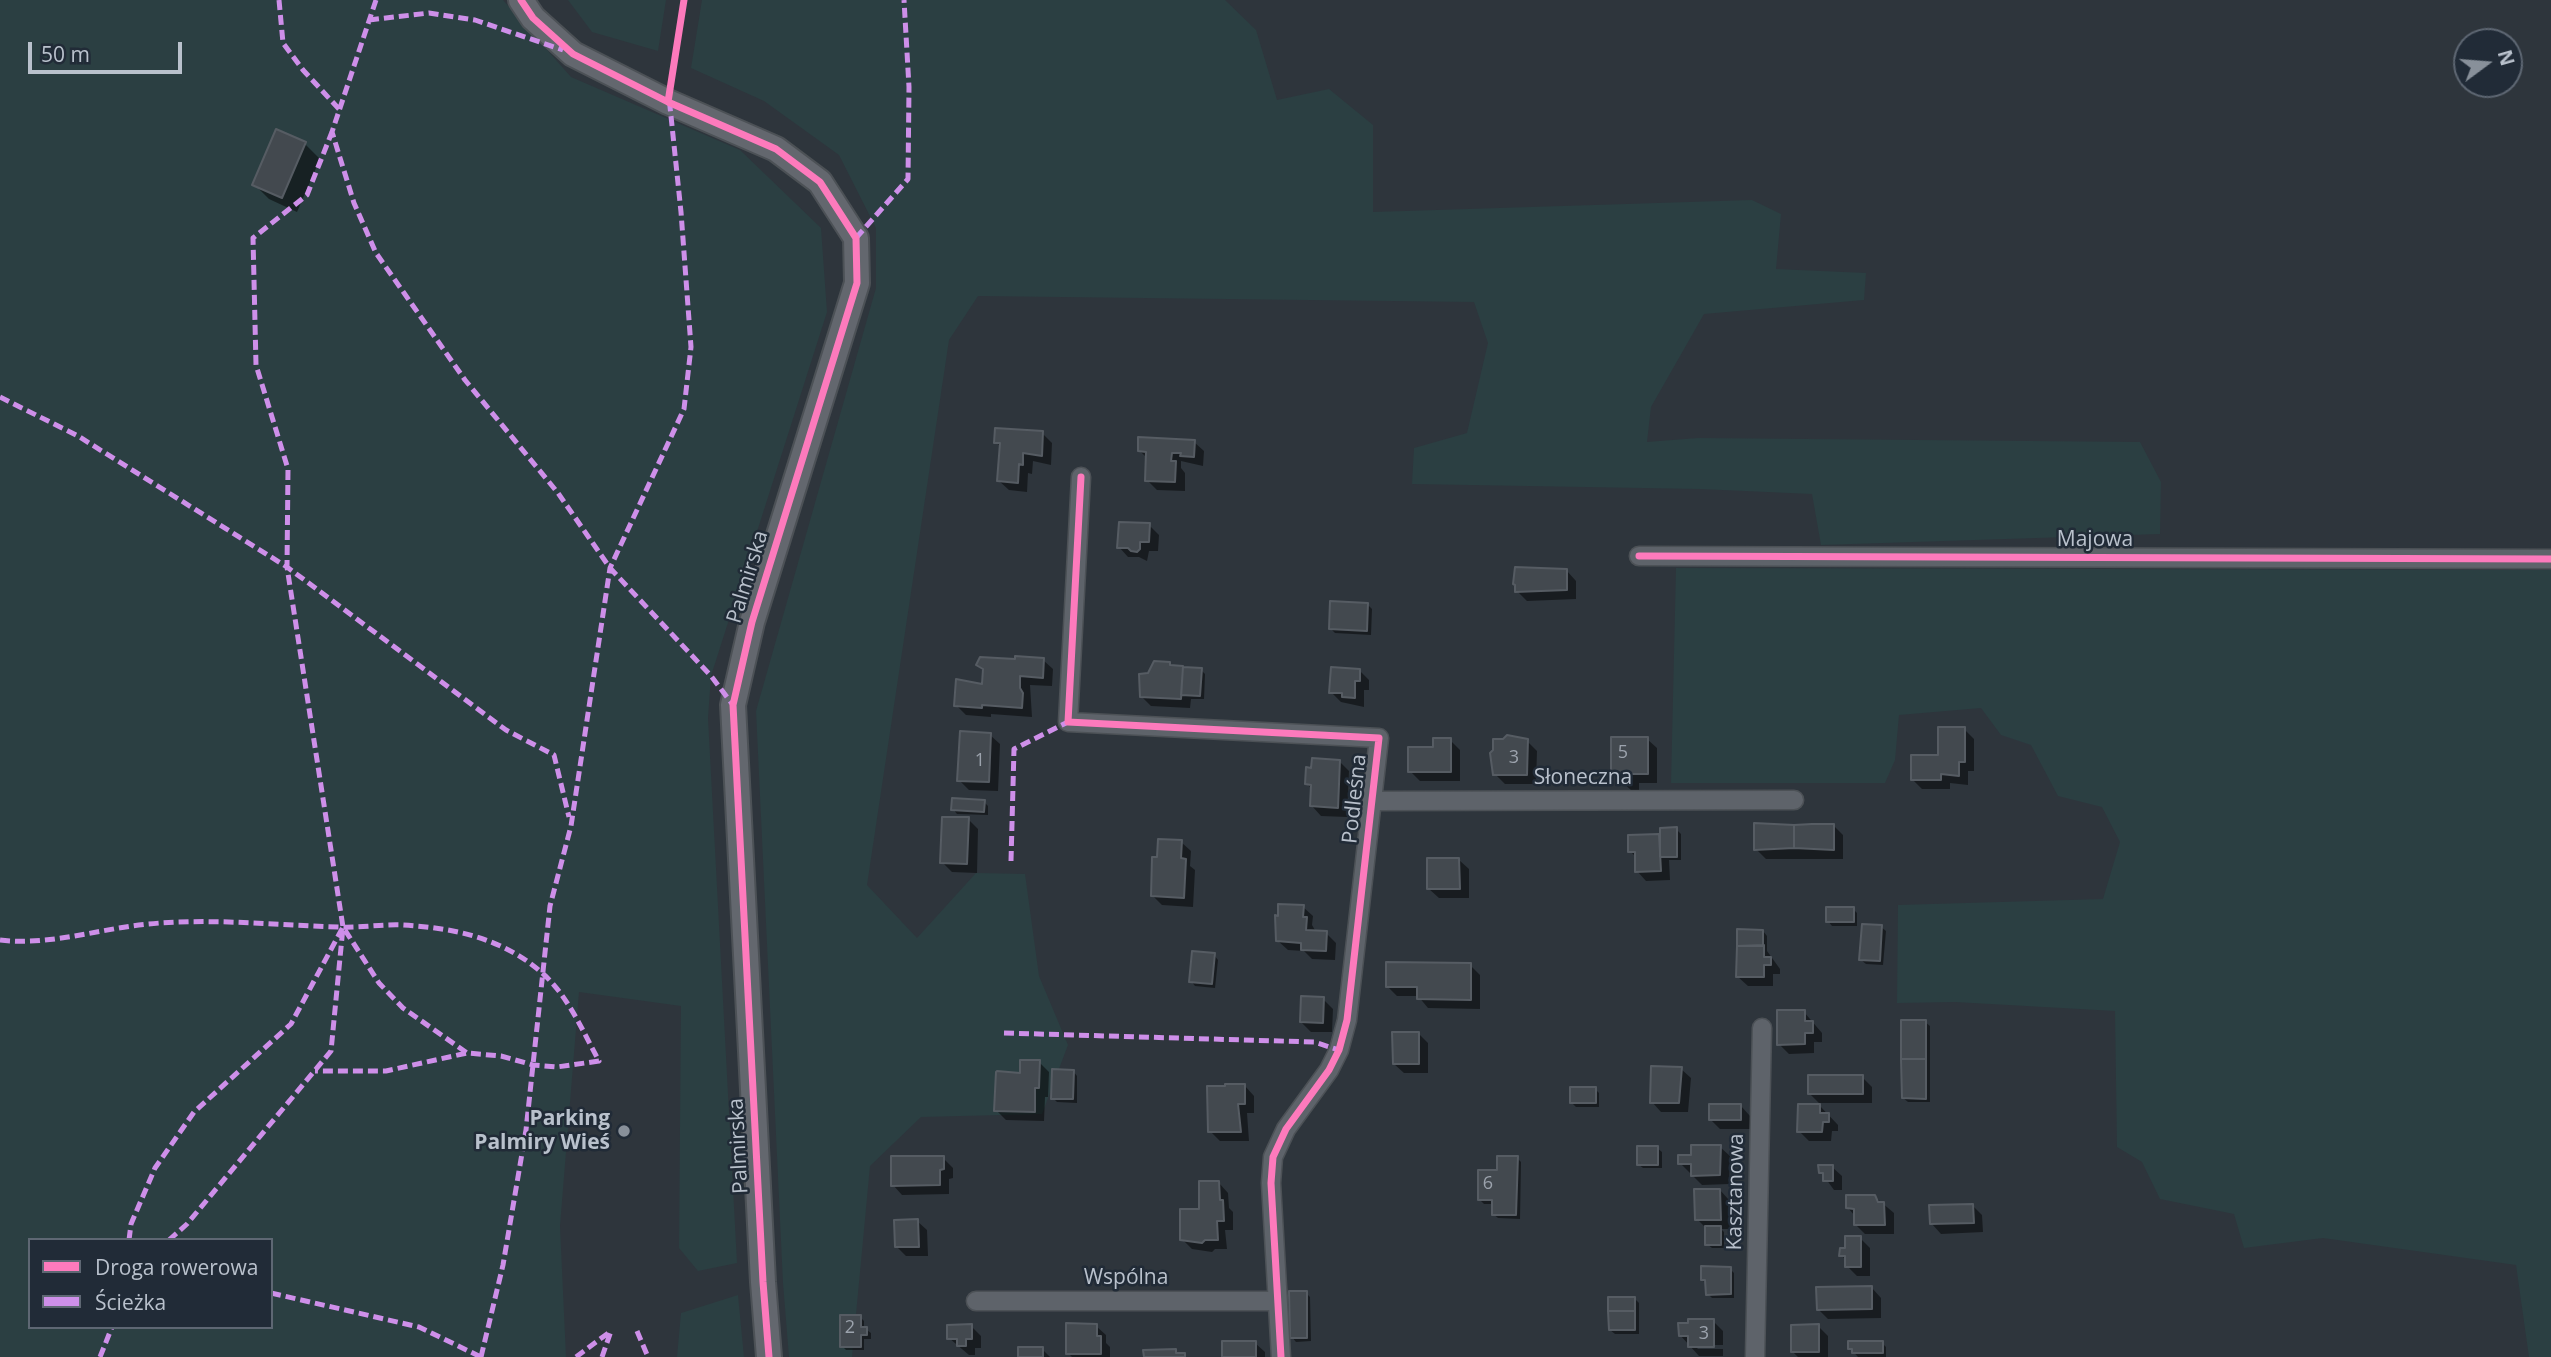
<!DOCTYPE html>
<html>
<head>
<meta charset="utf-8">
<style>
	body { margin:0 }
	#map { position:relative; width:2551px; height:1357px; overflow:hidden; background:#2e353c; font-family:"Open Sans",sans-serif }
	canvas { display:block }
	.legend { position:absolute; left:28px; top:1238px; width:245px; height:91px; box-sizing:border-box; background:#212b37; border:2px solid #5e6773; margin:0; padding:9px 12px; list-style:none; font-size:21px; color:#b9c1cc }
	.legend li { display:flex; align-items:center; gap:14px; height:35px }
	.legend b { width:35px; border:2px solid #5e6773 }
	.north { position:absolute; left:2453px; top:28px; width:70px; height:70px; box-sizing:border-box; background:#212b37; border:2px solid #5e6773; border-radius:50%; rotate:74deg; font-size:19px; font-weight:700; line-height:28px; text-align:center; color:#b9c1cc }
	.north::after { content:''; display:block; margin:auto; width:24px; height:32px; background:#88909a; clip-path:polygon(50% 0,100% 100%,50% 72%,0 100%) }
	.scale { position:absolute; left:28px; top:42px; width:154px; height:32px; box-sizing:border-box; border:4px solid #b9c1cc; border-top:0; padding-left:9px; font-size:21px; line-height:24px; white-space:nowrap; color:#b9c1cc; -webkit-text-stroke:5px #212b37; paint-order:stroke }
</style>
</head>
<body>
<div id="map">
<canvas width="2551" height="1357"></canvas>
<ul class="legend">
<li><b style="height:9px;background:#fd7abc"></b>Droga rowerowa</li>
<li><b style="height:9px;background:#ce8fe9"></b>Ścieżka</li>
</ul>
<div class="north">N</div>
<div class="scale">50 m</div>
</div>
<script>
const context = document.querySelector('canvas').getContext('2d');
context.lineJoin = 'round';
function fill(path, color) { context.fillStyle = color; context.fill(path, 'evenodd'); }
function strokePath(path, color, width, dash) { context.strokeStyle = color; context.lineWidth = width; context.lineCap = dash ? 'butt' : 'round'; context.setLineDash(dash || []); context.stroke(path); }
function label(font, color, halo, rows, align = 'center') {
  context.font = font + ' "Open Sans",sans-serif'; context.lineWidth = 5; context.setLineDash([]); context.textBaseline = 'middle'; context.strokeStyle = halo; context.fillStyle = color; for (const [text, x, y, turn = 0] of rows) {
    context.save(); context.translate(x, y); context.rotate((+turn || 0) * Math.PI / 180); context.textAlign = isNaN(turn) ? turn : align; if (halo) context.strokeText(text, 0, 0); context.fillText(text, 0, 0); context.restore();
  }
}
fill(new Path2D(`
	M0 0H503L571 77 740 150 821 228 827 312 711 676 708 718 737 1263 698 1271 679 1248 681 1006 579 992 560 1226 566 1357H0ZM30 1240H271V1327H30Z
	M568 0H666L658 51 592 32Z
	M702 0H1225L1256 30 1277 100 1329 89 1373 125V212L1752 200 1781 214 1776 269 1866 273 1864 300 1704 314 1651 407 1647 442 1698 438 2140 442 2161 482 2160 534 1821 545 1812 494 1700 489 1412 484 1414 448 1467 433 1488 343 1474 302 978 296 949 340 867 885 917 938 976 873 1025 874 1039 976 1068 1045 1042 1114 921 1117 870 1166 852 1357H789L783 1283 756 711 876 288V228L839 155 764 101 691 68Z
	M1676 568 2551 570V1357H2529L2516 1265 2323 1238 2244 1248 2234 1214 2160 1199 2142 1162 2117 1147 2115 1011 1955 1002 1897 1003 1898 905 2103 899 2120 842 2102 807 2058 796 2031 745 2001 735 1981 708 1899 715 1895 760 1885 783H1671Z
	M738 1295 744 1357H677L681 1313Z`), '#2b3f42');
fill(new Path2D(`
	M277 131 305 144 320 159 297 212 269 199 254 184Z
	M1042 433 1052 443 1051 465 1033 461 1032 474 1028 473 1027 492 1009 490 999 481 1002 448 996 442Z
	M1194 442 1204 451 1203 466 1181 461V468L1185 473V491L1157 490 1147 480 1148 459 1139 450Z
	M1149 525 1159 535 1158 551H1149L1147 561 1139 557H1128L1119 547Z
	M1567 571 1576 581V599L1527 601 1517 591Z
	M1368 605 1372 609 1371 635 1335 633 1331 629Z
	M1043 660 1053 669 1052 686 1030 685 1032 717 991 714V717L966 715 956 705 984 686 985 671 978 665Z
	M1169 663 1173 667 1201 670 1205 674 1204 699H1191L1190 708 1151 706 1141 696 1149 675Z
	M1360 671 1369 680V690H1364V707L1341 702 1331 692Z
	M1964 729 1974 739V771H1968V785L1950 783V789H1922L1912 779 1939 757Z
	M990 735 1000 744 998 791 969 790 959 780Z
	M1647 739 1657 748V783H1639V790H1631L1612 773Z
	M1450 740 1460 750V781H1420L1410 771 1435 749Z
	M1527 741 1537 751 1536 784H1505L1495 774Z
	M1339 761 1349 771 1347 817 1321 816 1312 806V789L1307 784Z
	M984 802 988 806V815L957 814 953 809Z
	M968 819 978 829 977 873 952 872 942 862Z
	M1833 825 1843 835V859H1766L1756 849Z
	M1676 829 1681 834V860H1669L1670 880 1646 881 1637 871V858L1630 851 1659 836 1662 839Z
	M1181 842 1191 851 1190 866 1195 870 1193 907 1162 905 1152 895Z
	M1459 860 1469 869V898H1439L1429 889Z
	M1303 907 1313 916 1312 925 1316 932 1326 933 1336 943 1335 960 1312 959 1304 951 1288 950 1278 941Z
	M1853 909 1857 913V926H1832L1828 921Z
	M1881 927 1886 931 1883 965 1866 964 1861 960Z
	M1763 931 1767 936V951L1780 969V974H1773V986H1748L1738 977Z
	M1214 955 1218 960 1215 988 1195 986 1191 981Z
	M1470 965 1480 975V1009L1428 1008 1418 996H1397L1387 986Z
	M1323 999 1333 1009 1332 1032H1311L1301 1022Z
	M1804 1012 1822 1033V1042H1814V1053L1789 1054 1779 1044Z
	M1925 1022 1930 1026V1102H1908L1903 1098Z
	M1418 1033 1428 1043V1073H1404L1394 1064Z
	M1039 1062 1049 1072 1048 1097H1045L1044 1121 1006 1120 996 1110 1021 1075Z
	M1681 1069 1691 1078 1688 1112H1661L1652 1102Z
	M1073 1071 1077 1076V1103L1057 1102 1053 1098Z
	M1862 1077 1872 1087V1103H1819L1809 1093Z
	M1245 1086 1254 1096V1113H1247L1249 1141H1220L1210 1131Z
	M1595 1089 1599 1093V1107H1576L1571 1102Z
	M1741 1106 1750 1116V1129H1720L1710 1119Z
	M1820 1106 1838 1125V1131H1832L1831 1141H1809L1799 1131Z
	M1720 1147 1730 1156 1729 1184 1702 1185 1680 1163Z
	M1657 1148 1662 1152V1168H1643L1638 1164Z
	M943 1158 953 1168V1178L949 1179V1194L902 1195 893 1185Z
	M1517 1158 1521 1162 1520 1219 1498 1218 1493 1214 1494 1204H1484L1480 1200 1499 1172Z
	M1832 1167 1842 1176V1190H1834L1821 1172Z
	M1219 1183 1228 1193 1229 1208 1233 1212V1230H1225L1227 1249H1215L1212 1252 1192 1249 1182 1239Z
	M1720 1190 1729 1200 1730 1229H1721L1724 1232V1248H1712L1707 1244V1229L1697 1219Z
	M1875 1197 1894 1213V1234H1865L1855 1224V1216L1848 1208Z
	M1972 1205 1982 1215 1983 1232 1941 1234 1932 1224Z
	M917 1221 927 1230 928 1256H906L896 1246Z
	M1860 1238 1870 1248V1276H1857L1847 1266V1261L1841 1255Z
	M1730 1269 1734 1273V1298H1712L1708 1294 1707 1284 1702 1280Z
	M1872 1288 1881 1298V1318L1828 1319 1818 1309Z
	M1306 1293 1310 1297 1311 1341 1296 1342 1292 1337Z
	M1635 1299 1639 1303V1334H1615L1610 1330Z
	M860 1317 864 1321V1328L871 1333V1339H864V1350H846L842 1346Z
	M1713 1321 1723 1331V1356H1699L1680 1335ZM1694 1345H1723V1349H1698Z
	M971 1326 981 1336V1348H975V1355H969L949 1338Z
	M1096 1326 1106 1335V1343L1110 1347V1357H1072L1068 1353Z
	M1818 1326 1828 1336V1357H1798L1793 1352Z
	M1255 1343 1265 1352V1357H1224Z
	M1882 1343 1886 1347V1357H1858L1850 1348Z
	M1042 1349 1050 1357H1019Z`), '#0007');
const building = new Path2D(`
	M276 129 306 142 282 198 252 185Z
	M995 428 1043 431 1042 456 1023 453V465L1019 464 1018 483 997 481 1000 443H994Z
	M1138 437 1195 440 1194 457 1180 456 1181 453H1172L1171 461H1176L1175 482 1145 481 1146 452 1138 451Z
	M1119 522 1150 523 1149 542H1140V549L1137 552 1131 551 1128 548H1117Z
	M1515 567 1567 569V590L1515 592V585L1513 584Z
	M1330 601 1368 603 1367 631 1329 629Z
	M1015 656 1044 658 1043 678 1020 676V688L1023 693 1022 708 982 705V708L954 706 956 679 982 684 983 669 976 665 980 657 1015 659Z
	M1154 661 1170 662V665L1183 666 1181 699 1140 697 1139 674 1148 673Z
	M1183 667 1202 668 1200 696 1181 695Z
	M1331 667 1360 669V681H1355V698L1342 697V693H1329Z
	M1938 727H1965V762H1959V776L1941 774V780H1911V755H1938Z
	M960 731 991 733 989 782 957 781Z
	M1507 735 1528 739 1527 775H1493L1490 753 1493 750V739H1503Z
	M1611 737H1648V774H1630V781H1620V774H1611Z
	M1433 738H1451V772H1408V747H1433Z
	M1312 758 1340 760 1338 808 1310 806 1311 785 1305 784 1306 767 1311 768Z
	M952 798 985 800 984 812 951 810Z
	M942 817H969L967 864 940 863Z
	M1754 823 1794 825V848L1754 850Z
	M1812 824H1834V850L1794 848V825Z
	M1677 827V857H1660V828Z
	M1659 834 1661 871 1635 872V852H1628V835Z
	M1158 839 1182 840 1181 858 1186 859 1184 898 1151 896 1152 857H1157Z
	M1427 858H1459L1460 889H1427Z
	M1278 904 1304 905 1303 917H1307L1306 930 1327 931 1326 951 1301 950V943L1276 941 1275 915 1278 916Z
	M1826 907H1854V922H1826Z
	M1862 924 1882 925 1880 961 1859 960Z
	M1737 929 1763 930V946H1737Z
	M1764 945V957H1771V965H1764V977H1736L1737 946Z
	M1192 951 1215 953 1212 984 1189 982Z
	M1386 962 1471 963V1000L1417 999V987H1386Z
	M1301 996 1324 997 1323 1023 1300 1022Z
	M1777 1010H1805V1021H1813V1033H1805V1044L1777 1045Z
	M1901 1020H1926V1059H1901Z
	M1392 1032H1419V1064H1393Z
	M1901 1059H1926V1099L1902 1098Z
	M1020 1060H1040L1039 1088H1035V1112L994 1111 996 1072 997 1071 1020 1073Z
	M1651 1066 1682 1067 1679 1103H1650Z
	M1052 1069 1074 1070 1073 1099H1051Z
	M1808 1075H1863V1094H1808Z
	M1225 1084H1245V1104H1238L1241 1132H1208L1207 1086H1225Z
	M1570 1087H1596V1103H1570Z
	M1709 1104H1741V1120H1709Z
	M1798 1104H1820V1113H1829V1122H1823L1822 1132H1797Z
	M1691 1145H1721L1720 1175 1691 1176V1164H1678V1155H1691Z
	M1637 1146H1658V1165H1637Z
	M891 1156H944V1169L940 1170V1185L891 1186Z
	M1497 1156H1518L1516 1215H1492V1200H1478V1170H1497Z
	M1818 1165H1833V1181H1823V1173H1819Z
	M1199 1181H1219L1220 1200H1223L1224 1221H1217L1218 1240H1205L1202 1243 1180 1240V1209H1199Z
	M1694 1189H1720L1721 1220H1695Z
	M1846 1195H1875L1878 1202H1884L1885 1225H1854V1209L1846 1208Z
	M1973 1204 1974 1223 1930 1224 1929 1205Z
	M918 1219 919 1247H895L894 1220Z
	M1705 1226H1721V1245H1705Z
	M1845 1236H1861V1267H1845V1256H1839L1840 1248H1845Z
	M1701 1266 1731 1267V1294L1706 1295 1705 1280H1701Z
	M1872 1286V1309L1817 1310 1816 1287Z
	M1289 1291H1307V1338H1290Z
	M1608 1297H1635V1311H1608Z
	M1608 1311H1635V1330H1609Z
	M840 1315H861V1327H867V1335H861V1347H840Z
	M1688 1319H1714V1347H1688V1336H1679L1678 1323H1688Z
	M1066 1323 1097 1324V1336H1101V1354H1066Z
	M972 1324V1339H966V1346H957V1339H947V1325Z
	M1819 1324V1352H1791V1325Z
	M1222 1341H1256V1357H1222Z
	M1848 1341H1883V1353H1852V1349H1848Z
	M1018 1347H1043V1357H1018Z
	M1176 1349V1353H1185V1357H1144L1143 1350Z`);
fill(building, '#43494f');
strokePath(building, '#565c63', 2);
const street = new Path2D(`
	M1081 477 1068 722 1379 738 1347 1020 1339 1050 1329 1070 1286 1129 1273 1157 1271 1183 1281 1357
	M1639 556 2551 559
	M1372 801 1794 800
	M976 1301H1277
	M1755 1357 1762 1028`);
const secondary = new Path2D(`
	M521 0 533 18 573 54 668 102 776 149 820 182 856 238 857 283 752 622 733 705 763 1282 769 1357`);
strokePath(street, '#4c5156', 21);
strokePath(secondary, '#4c5156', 28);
strokePath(street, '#5e636a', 18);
strokePath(secondary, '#63676e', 24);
strokePath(new Path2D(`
	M279 0 283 43 303 70 339 109
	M376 0 332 132 354 203 376 253 465 380 558 493 610 568 711 676 733 705
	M369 20 429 13 475 20 563 50
	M856 238 908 179 909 87 904 0
	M0 397 78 436 287 567 506 730 554 755 569 817
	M1011 861 1014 749 1068 722
	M0 940C50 946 98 929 148 924 212 918 275 925 339 927 361 928 382 924 403 925 454 928 502 938 541 972 568 995 583 1032 599 1061L557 1067 533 1065 501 1056 467 1053 386 1071H315
	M1004 1033 1314 1042 1339 1050
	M129 1240 131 1224 155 1168 194 1112 291 1024 343 927 379 983 403 1008 467 1053
	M169 1240 187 1224 331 1051 343 927 287 567 288 469 256 365 253 238 307 195 332 132
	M271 1293 419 1327 481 1357
	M637 1331 648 1357
	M100 1357 112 1327
	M481 1357 503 1265 526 1130 550 906 571 826 610 568 684 409 691 347 681 212 669 97
	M576 1357 611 1331
	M602 1357 611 1331`), '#ce8fe9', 5, [10, 5]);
strokePath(new Path2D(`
	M521 0 533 18 573 54 668 102 776 149 820 182 856 238 857 283 752 622 733 705 763 1282 769 1357
	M668 102 684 0
	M1081 477 1068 722 1379 738 1347 1020 1339 1050 1329 1070 1286 1129 1273 1157 1271 1183 1281 1357
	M1639 556 2551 559`), '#fd7abc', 7);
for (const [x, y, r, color] of [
	[624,1131,7,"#88909a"]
]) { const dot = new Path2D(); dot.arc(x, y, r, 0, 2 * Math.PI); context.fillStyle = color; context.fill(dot); strokePath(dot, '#212b37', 2.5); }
label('18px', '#9ca3ad', null, [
	["5",1623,753],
	["3",1514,758],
	["1",980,761],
	["6",1488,1184],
	["2",850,1328],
	["3",1704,1334]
]);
label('21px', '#b9c1cc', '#212b37', [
	["Majowa",2095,540],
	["Palmirska",748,577,-73],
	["Słoneczna",1583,778],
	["Podleśna",1355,799,-84],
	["Palmirska",739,1146,-93],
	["Kasztanowa",1736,1192,-89],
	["Wspólna",1126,1278]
]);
label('bold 21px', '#b9c1cc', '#212b37', [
	["Parking",610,1119],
	["Palmiry Wieś",610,1143]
], 'right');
</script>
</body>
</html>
